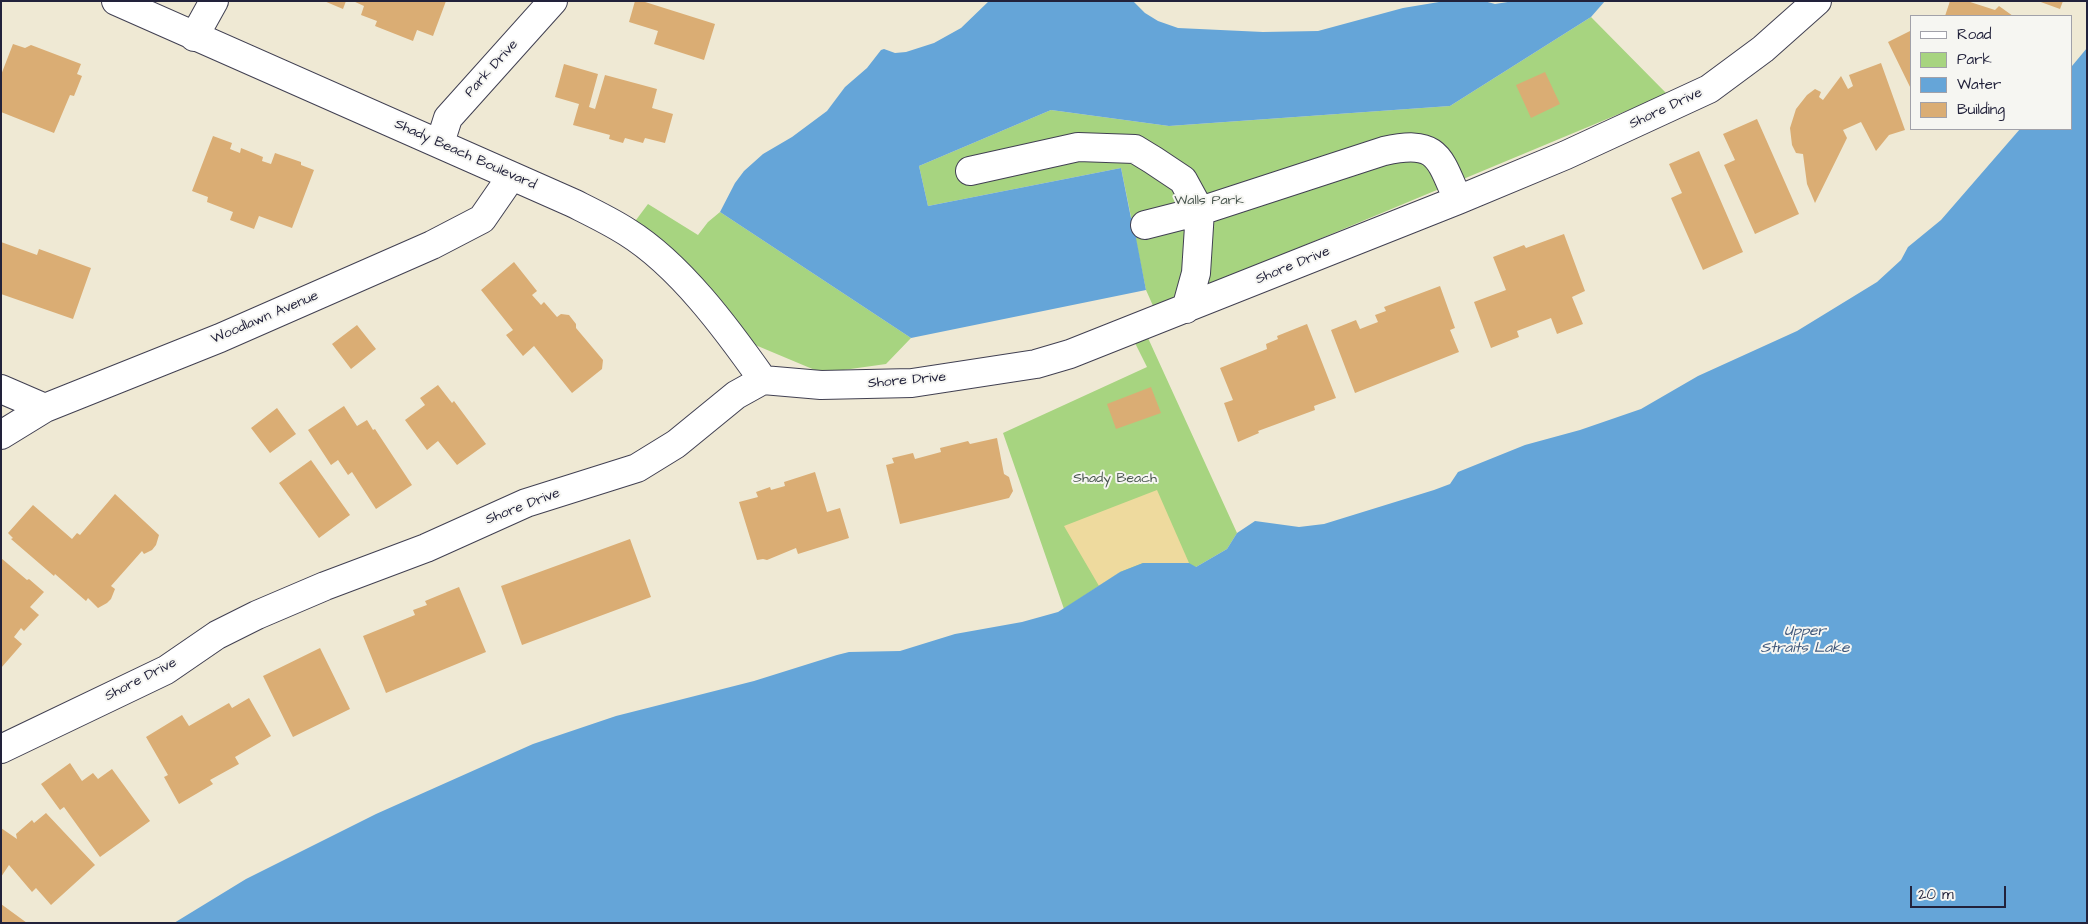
<!DOCTYPE html>
<html>
<head>
<meta charset="utf-8">
<style>
	body { margin:0 }
	#map { position:relative; width:2088px; height:924px; overflow:hidden; background:#efe9d4; font-family:"Architects Daughter",sans-serif }
	canvas { display:block }
	.frame { position:absolute; inset:0; border:2px solid #22223b; pointer-events:none }
	.legend { position:absolute; left:1910px; top:15px; width:162px; height:115px; box-sizing:border-box; background:#f6f6f2; border:1px solid #a1a1a9; margin:0; padding:6px 9px; list-style:none; font-size:15px; color:#22223b }
	.legend li { display:flex; align-items:center; gap:10px; height:25px }
	.legend b { width:25px; border:1px solid #a1a1a9 }
	.scale { position:absolute; left:1910px; top:886px; width:96px; height:22px; box-sizing:border-box; border:2px solid #22223b; border-top:0; padding-left:6px; font-size:15px; line-height:18px; white-space:nowrap; color:#22223b; -webkit-text-stroke:4px #f6f6f2; paint-order:stroke }
</style>
</head>
<body>
<div id="map">
<canvas width="2088" height="924"></canvas>
<div class="frame"></div>
<ul class="legend">
<li><b style="height:6px;background:#fff"></b>Road</li>
<li><b style="height:14px;background:#a7d480"></b>Park</li>
<li><b style="height:14px;background:#65a5d8"></b>Water</li>
<li><b style="height:14px;background:#daad74"></b>Building</li>
</ul>
<div class="scale">20 m</div>
</div>
<script>
const context = document.querySelector('canvas').getContext('2d');
context.lineJoin = 'round';
function fill(path, color) { context.fillStyle = color; context.fill(path, 'evenodd'); }
function strokePath(path, color, width, dash) { context.strokeStyle = color; context.lineWidth = width; context.lineCap = dash ? 'butt' : 'round'; context.setLineDash(dash || []); context.stroke(path); }
function label(font, color, halo, rows, align = 'center') {
  context.font = font + ' "Architects Daughter",sans-serif'; context.lineWidth = 4; context.setLineDash([]); context.textBaseline = 'middle'; context.strokeStyle = halo; context.fillStyle = color; for (const [text, x, y, turn = 0] of rows) {
    context.save(); context.translate(x, y); context.rotate((+turn || 0) * Math.PI / 180); context.textAlign = isNaN(turn) ? turn : align; if (halo) context.strokeText(text, 0, 0); context.fillText(text, 0, 0); context.restore();
  }
}
fill(new Path2D(`
	M1591 17 1667 94 1154 308 1146 290 1121 168 928 206 919 166 1051 110 1169 126 1450 106Z
	M648 204 698 235 708 222 720 212 911 338 886 364 822 373 741 339 627 232Z
	M1148 338 1237 533 1227 549 1196 567 1120 572 1064 609 1003 433 1147 367 1135 343Z`), '#a7d480');
fill(new Path2D(`
	M1157 490 1189 563H1143L1120 572 1099 586 1064 526Z`), '#eeda9e');
fill(new Path2D(`
	M989 1H1133L1145 13 1158 21 1178 28 1263 32 1318 31 1403 8 1445 1H1484L1495 4 1514 1H1605L1591 17 1450 106 1169 126 1051 110 919 166 928 206 1121 168 1131 218 1143 216 1146 236 1136 238 1146 290 911 338 720 212 735 183 744 171 763 154 792 137 827 111 845 87 867 68 881 50 884 49 895 53 906 52 934 43 961 28Z
	M2087 48V923H174L246 879 376 814 533 744 616 716 754 681 837 655 849 652 900 651 955 634 1022 622 1058 612 1120 572 1143 563H1189L1196 567 1227 549 1237 533 1255 521 1299 527 1324 524 1434 490 1450 484 1458 472 1525 445 1580 430 1641 409 1698 376 1797 331 1877 282 1901 260 1908 247 1941 220 2020 129H2072V66Z`), '#65a5d8');
fill(new Path2D(`
	M324 1H346L343 9Z
	M353 1H446L433 36 417 30 413 41 375 26 377 21 361 15 364 6Z
	M635 1H642L715 24 704 60 654 44 658 31 629 22Z
	M1950 1H1967L1995 10 1999 6 2013 16H1945Z
	M2038 1H2063L2060 9Z
	M1912 30V91L1888 42Z
	M13 44 25 48 31 45 81 64 77 74 82 76 74 96 70 95 54 133 1 112V75Z
	M1881 63 1905 130 1889 135 1876 151 1861 122 1843 130 1847 138 1815 203 1807 184 1803 154 1796 153 1792 145 1790 128 1796 109 1807 95 1815 89 1821 92 1819 97 1823 100 1841 76 1848 89 1853 86 1849 75Z
	M564 64 598 74 589 107 595 109 605 75 657 89 652 108 673 114 665 143 645 138 643 143 625 138 623 143 609 139 610 135 573 125 579 104 555 97Z
	M1545 72 1560 104 1531 118 1516 85Z
	M1757 119 1799 214 1755 234 1724 165 1735 160 1723 134Z
	M213 136 232 143 230 149 240 153 241 148 263 157 262 161 271 164 275 153 301 162V165L314 170 292 228 259 216 254 229 230 220 233 212 207 202 208 197 192 191Z
	M1699 151 1743 252 1703 270 1671 198 1682 193 1669 164Z
	M1564 234 1585 291 1572 297 1583 324 1557 334 1551 318 1517 331 1519 337 1491 348 1474 302 1506 290 1493 257 1524 245 1526 248Z
	M1 242 37 255 39 249 91 268 73 319 1 294Z
	M514 262 537 291 532 295 541 305 544 302 557 317 561 314 569 315 576 324V328L603 360 602 369 572 393 534 346 523 356 506 335 513 330 481 290Z
	M1440 286 1455 328 1450 330 1459 352 1355 393 1331 330 1356 320 1360 329 1378 322 1375 315 1386 311 1384 307Z
	M1307 324 1336 398 1314 406 1315 410 1258 431 1259 433 1238 442 1224 403 1233 400 1220 368 1267 349 1266 344 1278 339 1277 336Z
	M357 325 376 349 351 369 332 344Z
	M438 385 452 403 454 401 486 444 457 465 438 441 427 450 405 420 425 405 420 398Z
	M1151 387 1161 413 1116 429 1107 404Z
	M344 406 357 426 367 420 373 430 375 429 412 485 376 509 352 472 348 475 338 460 331 465 308 430Z
	M277 408 296 434 270 453 251 428Z
	M997 438 1004 474 1009 477 1013 491 1009 498 900 524 886 465 894 463 892 458 913 453 915 459 941 452 940 448 968 441 970 444Z
	M311 460 350 515 319 538 279 483Z
	M815 472 827 512 840 508 849 538 798 554 796 548 767 560 763 559 757 560 739 502 758 497 756 492 770 487 771 490 785 486 784 482Z
	M115 494 159 535 156 545 152 550 144 554 142 551 111 586 115 589 111 599 107 603 98 608 88 598 86 601 55 574 54 576 11 539 13 538 8 533 33 505 72 539 77 533 80 535Z
	M630 539 651 597 522 645 501 586Z
	M1 558 27 580 29 579 44 592 30 607 39 615 24 631 21 628 14 637 22 644 1 668Z
	M459 587 486 652 386 693 363 636 415 615 413 610 427 605 425 601Z
	M320 648 350 709 293 737 263 676Z
	M249 698 271 736 235 757 239 764 210 780 213 784 179 804 164 777 168 775 146 737 182 715 189 726 229 703 232 708Z
	M70 763 82 781 93 773 98 779 112 769 150 821 100 857 64 807 60 810 41 784Z
	M46 813 95 865 51 905 36 888 32 892 9 865 1 877V828L17 839 16 834 32 820 34 823Z
	M1 904 27 923H1Z`), '#daad74');
const minor = new Path2D(`
	M116 1 573 203C591 212 610 221 627 232 680 265 727 329 763 380
	M194 37 214 1
	M440 143 448 118 553 1
	M970 171 1078 147 1135 149 1153 160 1183 180 1200 211 1196 273 1186 309
	M1145 225 1200 211 1384 151C1438 139 1439 157 1458 200
	M1 389 45 408
	M1 435 45 408 220 338 432 245 482 219 511 177
	M1 749 166 670 217 635 257 615 325 586 426 548 526 503 637 468 676 444 736 395 763 380 821 385 912 383 1036 364 1070 354 1458 200 1566 155 1709 89 1763 49 1817 1`);
strokePath(minor, '#414052', 30);
strokePath(minor, '#fff', 28);
label('14px', '#22223b', '#f6f6f2', [
	["Park Drive",492,69,-48],
	["Shore Drive",1666,109,-25],
	["Shady Beach Boulevard",465,155,24],
	["Shore Drive",1293,266,-22],
	["Woodlawn Avenue",265,318,-23],
	["Shore Drive",907,381,-5],
	["Shore Drive",523,507,-21],
	["Shore Drive",141,680,-27]
]);
label('14px', '#4a5750', '#f6f6f2', [
	["Walls Park",1209,201],
	["Shady Beach",1115,479]
]);
label('italic 15px', '#3d567a', '#f6f6f2', [
	["Upper",1805,632],
	["Straits Lake",1805,649]
]);
</script>
</body>
</html>
